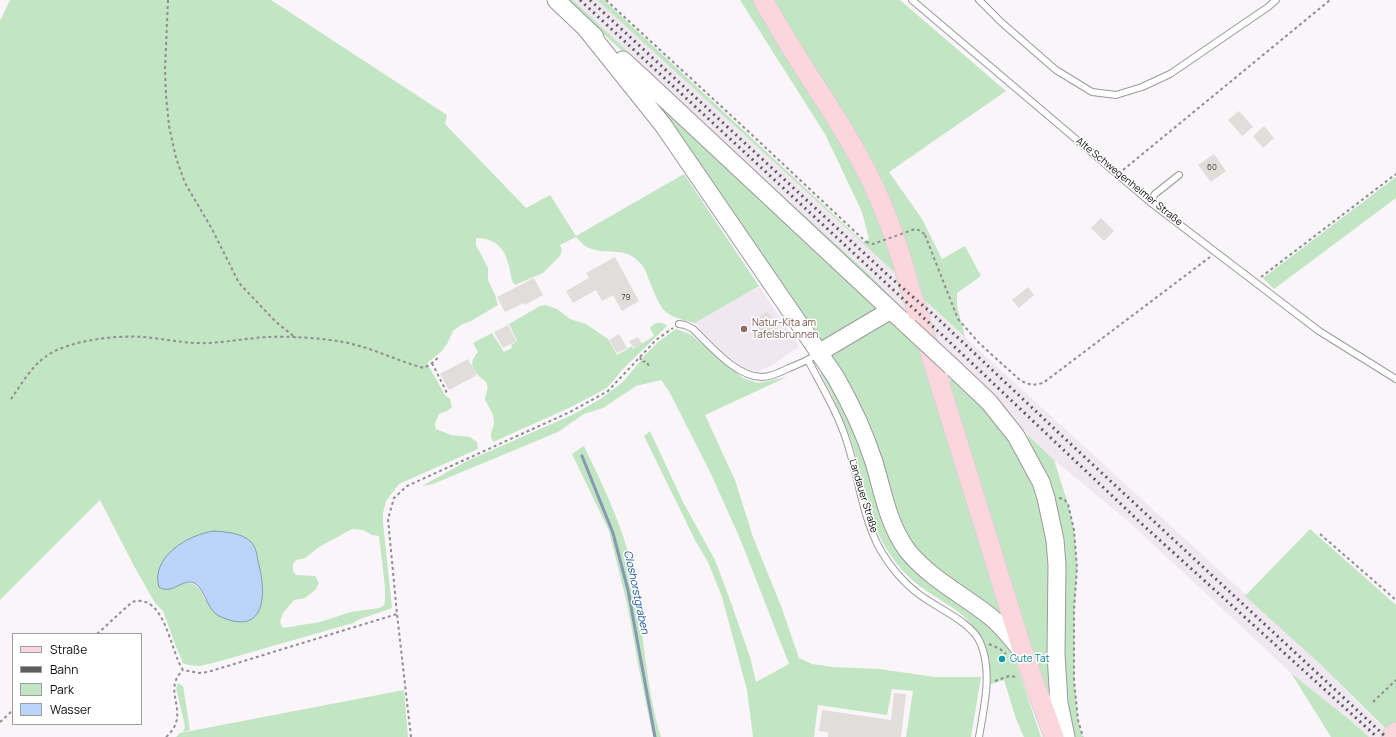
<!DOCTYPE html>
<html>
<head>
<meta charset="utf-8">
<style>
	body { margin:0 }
	#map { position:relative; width:1396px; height:737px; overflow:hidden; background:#f9f5f9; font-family:Manrope,sans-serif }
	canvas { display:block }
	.legend { position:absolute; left:12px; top:633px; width:130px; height:92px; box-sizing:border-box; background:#fff; border:1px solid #9e9d9e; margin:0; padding:5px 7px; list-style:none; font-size:12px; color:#0c0b0d }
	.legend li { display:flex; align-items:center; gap:8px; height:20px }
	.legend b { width:20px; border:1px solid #9e9d9e }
</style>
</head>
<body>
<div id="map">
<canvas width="1396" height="737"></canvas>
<ul class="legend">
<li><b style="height:5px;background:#fbd7dd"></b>Straße</li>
<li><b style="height:5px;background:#5e5c5f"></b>Bahn</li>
<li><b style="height:11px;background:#c2e6c3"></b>Park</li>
<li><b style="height:11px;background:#bad5f9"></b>Wasser</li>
</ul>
</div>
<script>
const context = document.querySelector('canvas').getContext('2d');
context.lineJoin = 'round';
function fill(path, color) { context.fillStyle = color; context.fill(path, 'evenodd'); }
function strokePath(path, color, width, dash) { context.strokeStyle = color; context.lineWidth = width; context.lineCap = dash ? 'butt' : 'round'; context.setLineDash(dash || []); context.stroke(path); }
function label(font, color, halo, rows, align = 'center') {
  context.font = font + ' Manrope,sans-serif'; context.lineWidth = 3; context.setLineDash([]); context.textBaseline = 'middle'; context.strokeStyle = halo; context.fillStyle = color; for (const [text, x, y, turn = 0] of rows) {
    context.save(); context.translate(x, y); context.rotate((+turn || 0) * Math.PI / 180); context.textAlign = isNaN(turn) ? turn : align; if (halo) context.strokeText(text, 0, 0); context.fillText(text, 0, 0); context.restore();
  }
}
fill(new Path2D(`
	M573 0H597L1268 615 1318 662 1371 716 1394 737H1369L1351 721 1291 673 1127 520 1054 460 947 354 871 276 734 151Z
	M759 286 799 346 774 364 759 371 751 370 742 366 729 357 706 335 695 323Z`), '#f0e7f1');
fill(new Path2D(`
	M10 0H271L447 115 445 124 526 208 550 195 576 236 684 174 759 286 695 323C661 315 662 311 649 280 647 275 645 268 641 264 624 244 606 257 587 247 583 245 579 240 576 237L560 245 562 250 560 256 543 273 515 285C511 280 511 276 510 270 506 250 497 238 476 238V245L488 268V280L495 295 498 305 471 321 461 325 453 331 447 344 441 352 427 363 445 395 450 399 452 407 447 411 439 414 435 424 436 429 451 435 470 437 477 442 478 449 399 484 386 501 383 513V523L392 608 360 619 353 623 217 662 200 666 188 665 183 663 175 644 163 611 155 603 134 566 100 500 0 600V21ZM352 529 363 530 372 535 379 536 385 587V602L384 605 379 608 351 612 320 622 283 628 280 622 283 613 294 600 305 598 315 590 319 583 315 576 296 575 293 571V564L296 560 305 558 319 547ZM204 533 255 547 262 580 205 600C201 590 198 582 185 583L179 546Z
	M567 0H573L734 151 871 276 911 317 910 319Z
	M597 0H604L863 242 869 239 862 212 825 134 740 0H900L1006 91 889 172 922 219 942 259 965 246 981 276 957 293V306L965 337Z
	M644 89 877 306 878 312 821 342Z
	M1396 177V198L1274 289 1263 278Z
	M545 305 557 309 570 319 586 324 602 335 608 339 617 355 632 346 633 349 654 336 650 328C654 322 662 321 667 326L623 369 607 388 571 407 493 442C488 432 494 430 494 421 494 414 488 406 485 400 485 396 489 388 487 384 486 381 483 380 480 377 471 367 469 362 478 352L473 343 492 333 504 352 512 348 511 345 517 341 509 324 540 306Z
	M887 321C901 324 916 346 926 356L1002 616C977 594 944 580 921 557 889 524 886 474 872 432 862 404 846 379 831 354Z
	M676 329 690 334 743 378 758 383 787 377 705 415 735 480 753 537 781 606 799 658 812 664 833 667 879 669 935 677H981L971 737H906L913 691 892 689 887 715 818 705 814 737H753L747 690 722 597 708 562 695 540 644 436 650 431 684 504 715 560 729 597 750 657 756 682 789 664 741 541 711 474 669 391 661 380 636 386 603 408 584 414 558 432 433 484 422 486 467 461 572 415 599 400 623 382 646 354 658 342Z
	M818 365 847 404 899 546 968 605 1010 645 1041 737H1024L1016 719 1004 680 989 685C987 669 987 649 979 635 967 612 941 602 921 587 909 578 898 567 890 554 866 520 864 476 850 437 844 423 838 409 832 395 827 385 821 376 818 365Z
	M951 378 992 413 1009 434 1046 512 1057 727 949 385Z
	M1026 433 1054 460 1068 504 1074 530 1077 568 1074 610V680L1078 720 1083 737H1074L1071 725 1064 661 1065 567 1061 522 1051 489Z
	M584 446C603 486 623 526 632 568 644 624 644 682 661 737H653L638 664 628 608 609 531 572 454Z
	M1310 529 1396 605V724L1388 731 1318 662 1245 596Z
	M1291 673 1351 721 1369 737H1331Z
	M178 683 183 686 190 730 183 732 185 727 184 722 176 688Z
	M404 690 408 737H176L180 733Z`), '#c2e6c3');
const water = new Path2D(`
	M214 531C227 532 242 533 251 542 257 548 257 558 259 565 267 598 264 637 219 616 207 610 205 590 196 584 183 576 173 596 159 587 150 557 189 534 214 531Z`);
fill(water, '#bad5f9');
strokePath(water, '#8698b2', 1);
strokePath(new Path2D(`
	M582 456 613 533 628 590 655 737`), '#8698b2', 3);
fill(new Path2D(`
	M1239 111 1253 127 1242 136 1228 120Z
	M1264 126 1274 138 1263 148 1253 136Z
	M1214 154 1226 171 1211 182 1198 165Z
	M1101 218 1114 231 1104 241 1091 228Z
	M615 257 639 301 622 311 613 295 602 301 596 290 573 303 566 291 589 278 586 273Z
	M534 278 543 295 525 305 524 303 505 312 497 297Z
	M1028 287 1034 295 1019 308 1012 300Z
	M767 311 778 327 764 337 754 321Z
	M508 325 516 341 503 348 494 332Z
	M619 334 627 348 617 353 609 340Z
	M638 337 642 344 634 348 629 341Z
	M468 359 477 375 449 390 440 374Z
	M894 693 906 694 901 737H828V732L819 731 822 710 891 720Z`), '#e1ddda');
const lane = new Path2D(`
	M912 0 1150 202 1319 331 1396 379
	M979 0 1001 22 1056 70 1092 92 1116 95 1142 87 1170 74 1268 7 1276 0
	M1150 202 1155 194 1179 175
	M679 324 685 325 693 329C711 346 736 377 762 377 771 377 781 372 789 368 796 365 804 362 811 358
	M808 360C822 387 838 413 847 442 859 478 862 517 881 551 890 566 902 581 916 592 934 607 971 621 980 642 993 671 984 707 979 737`);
const secondary = new Path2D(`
	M556 0 595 37
	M587 30 663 125 835 376C851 404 864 431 874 462 883 492 888 524 907 550 930 579 964 595 992 618 1004 628 1013 641 1023 652
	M623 60 649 84 909 327
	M820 352 891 310
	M951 366 989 402 1016 436 1041 482 1046 498 1055 540 1057 565 1056 654 1059 703 1066 737`);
const primary = new Path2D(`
	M763 0C773 17 783 35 794 52 816 88 841 123 861 161 883 201 898 244 910 288L1023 652 1054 737
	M1391 737 1396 732`);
strokePath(lane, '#9c999d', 8);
strokePath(secondary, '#9c999d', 19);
strokePath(primary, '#d3d3d3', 21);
strokePath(new Path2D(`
	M168 0 165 69 166 95 169 126 176 158 185 183 212 229 239 283 276 322 296 338
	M606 0 749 132 866 242
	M1123 170 1330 0
	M925 235 958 319 979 343 1021 381 1032 385 1043 383 1210 257
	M1261 277 1396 174
	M640 357 642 362 646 361 649 366
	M432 363 447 393
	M11 399C21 385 31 367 45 357 68 340 116 335 144 337 166 339 186 344 208 343 228 342 248 338 268 337 290 336 321 338 343 342 371 347 397 361 424 368L432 363 440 356
	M1059 498 1064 499 1068 504 1074 530 1077 568 1074 610V680L1078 720 1083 737
	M1320 534 1396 600
	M97 634 132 602C165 592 170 651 183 670L199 673 208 672 397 614
	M989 644 1000 649 1006 654
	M995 681 1009 676 1017 677
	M1373 702 1396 680
	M0 722 13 710
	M166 737C193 713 160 692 183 670
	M411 737 397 614 388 519 394 498 407 486 570 412 608 391 656 340 673 328`), '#908d90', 2, [3, 3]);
strokePath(lane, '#fff', 6);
strokePath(secondary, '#fff', 17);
strokePath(primary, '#fbd7dd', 19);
strokePath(new Path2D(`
	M580 0 940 333 1143 525 1377 737
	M590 0 891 278 935 316 1061 435 1386 737`), '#5e5c5f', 3, [2, 4]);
const secondaryBridge = new Path2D(`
	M909 327 951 366`);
strokePath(secondaryBridge, '#9c999d', 19, []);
strokePath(new Path2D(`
	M866 242 873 244 915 229 921 231 925 235`), '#908d90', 2, [3, 3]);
strokePath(secondaryBridge, '#fff', 17);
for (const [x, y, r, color] of [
	[744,329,4,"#8d6e63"],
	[1002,659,4,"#0f9aa8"]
]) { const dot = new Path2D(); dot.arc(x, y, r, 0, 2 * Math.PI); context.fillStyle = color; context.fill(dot); strokePath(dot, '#fff', 1.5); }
label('8px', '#414040', null, [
	["60",1212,168],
	["79",626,298]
]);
label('10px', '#0c0b0d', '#fff', [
	["Alte Schwegenheimer Straße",1129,182,39],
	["Landauer Straße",863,496,73]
]);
label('10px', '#785e54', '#fff', [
	["Natur-Kita am",752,323],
	["Tafelsbrunnen",752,335]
], 'left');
label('10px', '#0d838f', '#fff', [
	["Gute Tat",1010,659]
], 'left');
label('italic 11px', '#185297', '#fff', [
	["Closhorstgraben",636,592,78]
]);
</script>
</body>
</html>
